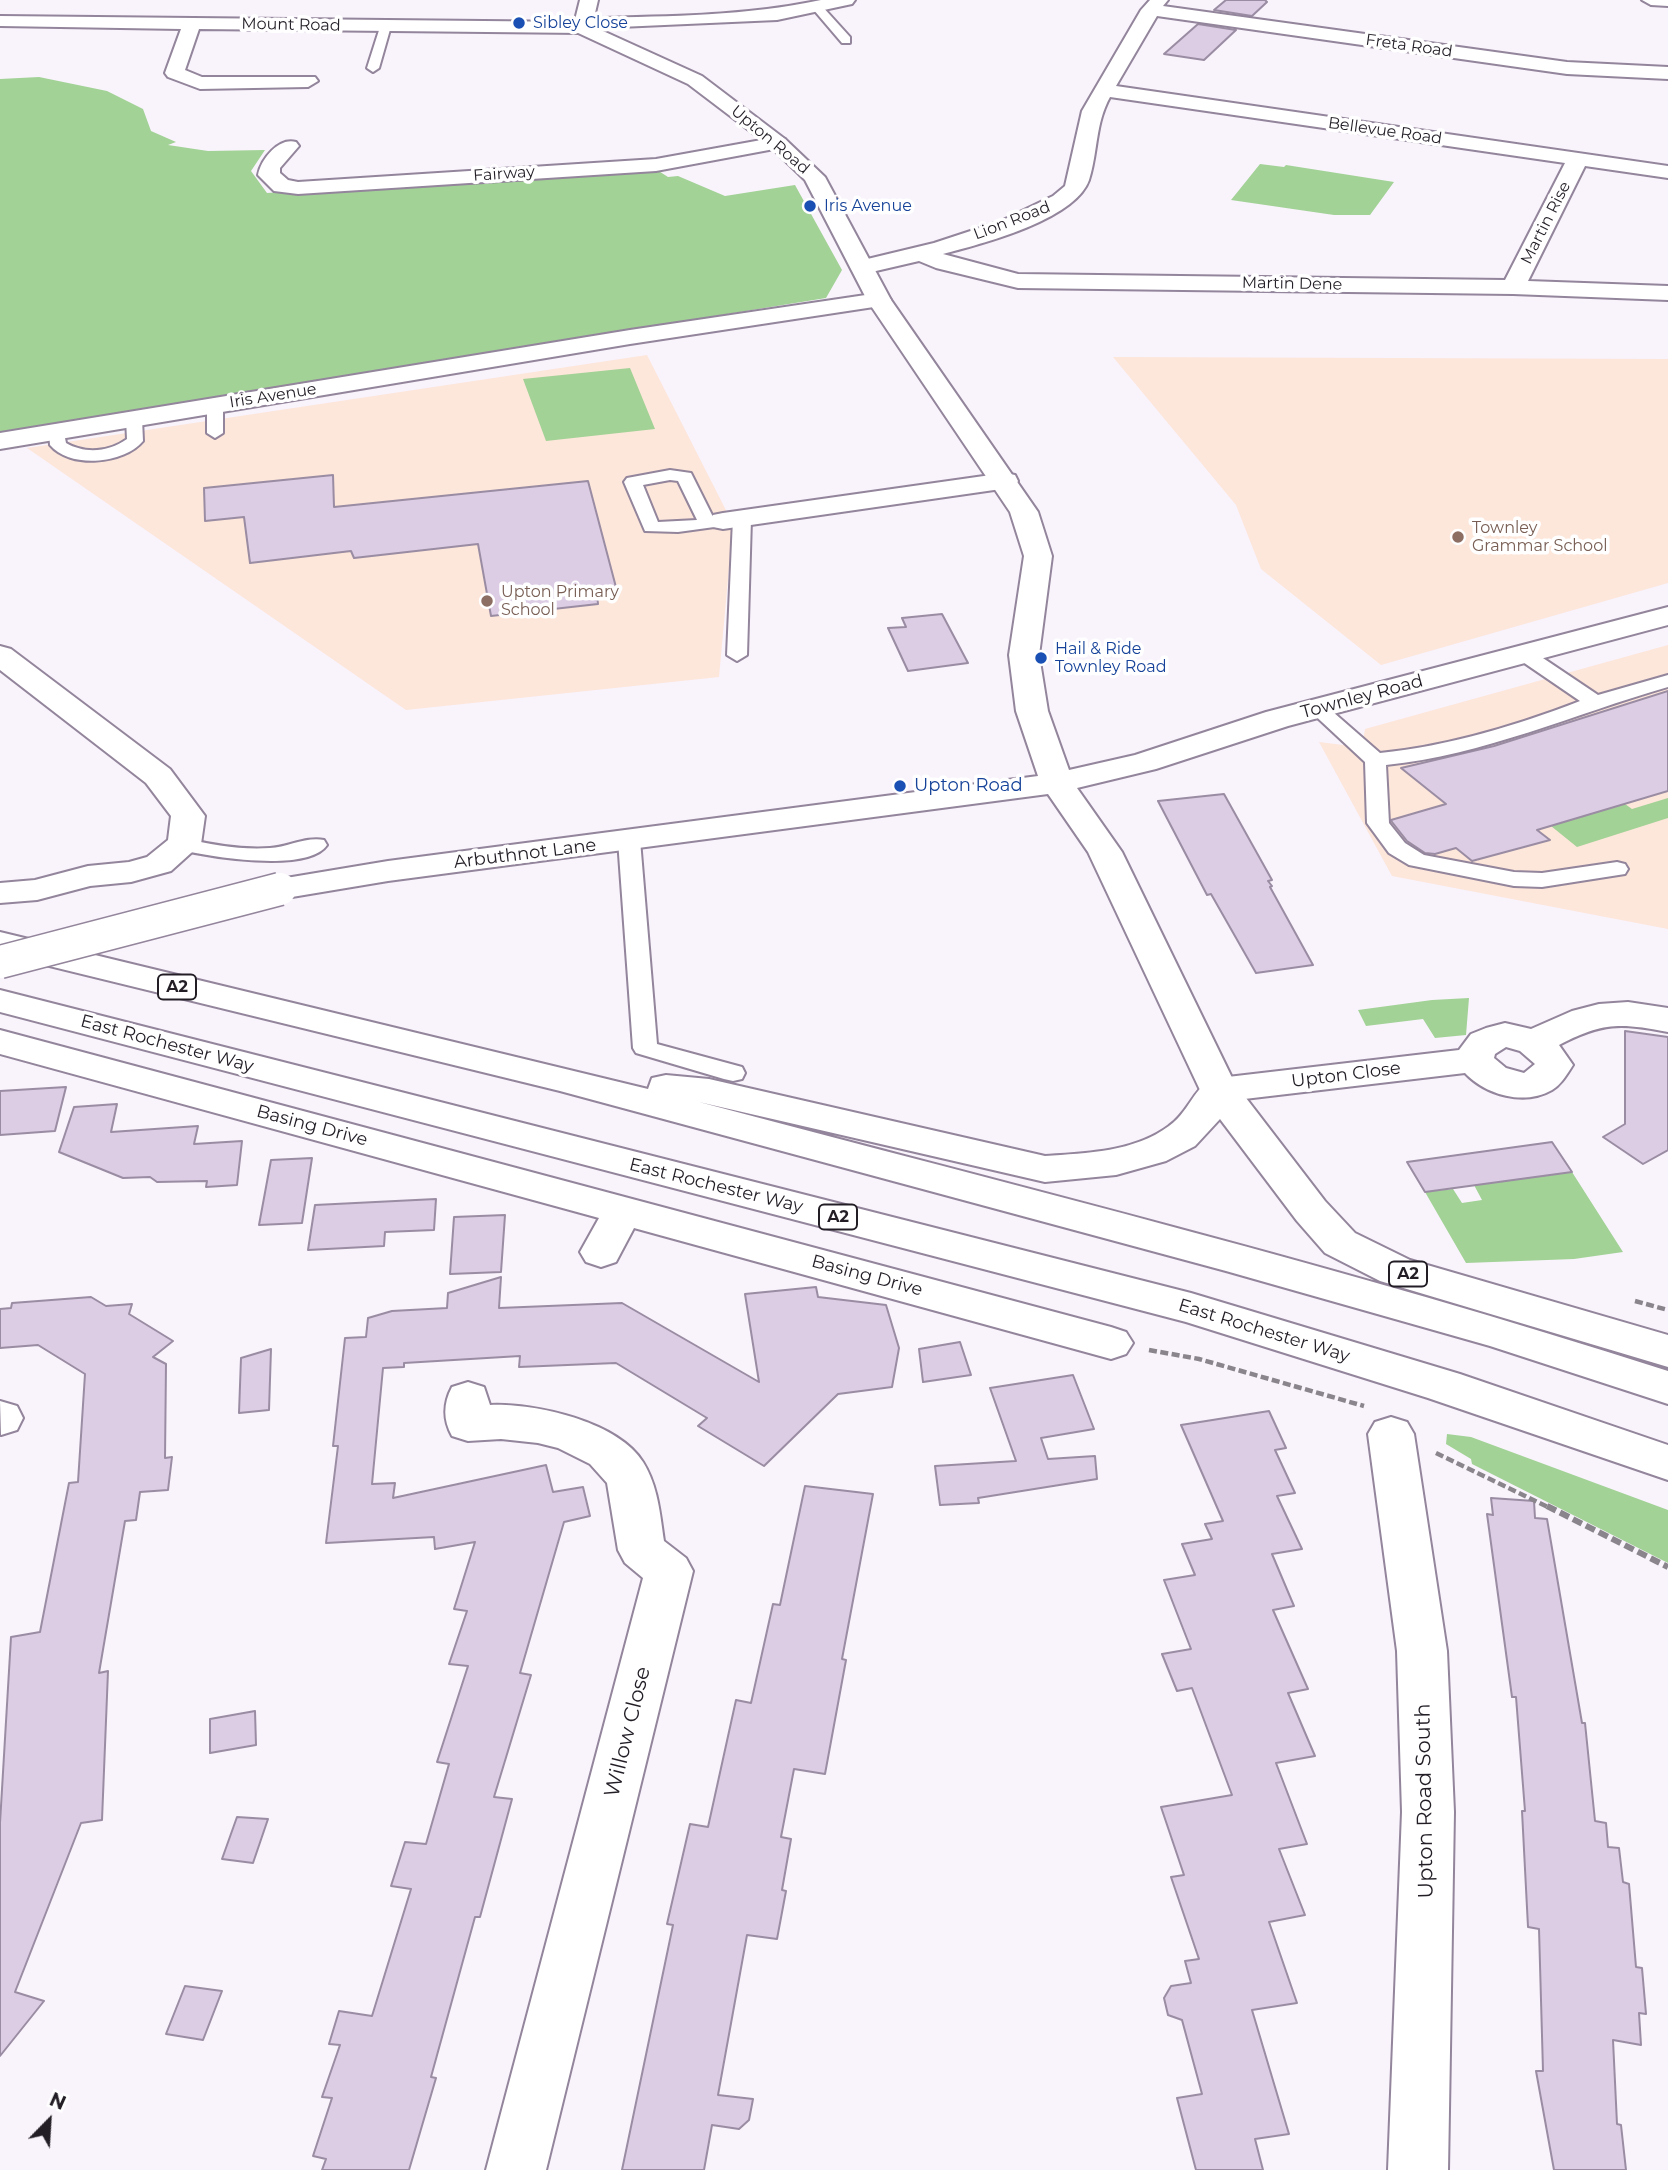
<!DOCTYPE html>
<html>
<head>
<meta charset="utf-8">
<style>
	body { margin:0 }
	#map { position:relative; width:1668px; height:2170px; overflow:hidden; background:#f9f3fc; font-family:Montserrat,sans-serif }
	canvas { display:block }
	.north { position:absolute; left:14px; top:2086px; width:70px; height:70px; -webkit-text-stroke:5px #fff; paint-order:stroke; rotate:24deg; font-size:19px; font-weight:700; line-height:28px; text-align:center; color:#231e26 }
	.north::after { content:''; display:block; margin:auto; width:24px; height:32px; background:#231e26; clip-path:polygon(50% 0,100% 100%,50% 72%,0 100%) }
</style>
</head>
<body>
<div id="map">
<canvas width="1668" height="2170"></canvas>
<div class="north">N</div>
</div>
<script>
const context = document.querySelector('canvas').getContext('2d');
context.lineJoin = 'round';
function fill(path, color) { context.fillStyle = color; context.fill(path, 'evenodd'); }
function strokePath(path, color, width, dash) { context.strokeStyle = color; context.lineWidth = width; context.lineCap = dash ? 'butt' : 'round'; context.setLineDash(dash || []); context.stroke(path); }
function label(font, color, halo, rows, align = 'center') {
  context.font = font + ' Montserrat,sans-serif'; context.lineWidth = 7; context.setLineDash([]); context.textBaseline = 'middle'; context.strokeStyle = halo; context.fillStyle = color; for (const [text, x, y, turn = 0] of rows) {
    context.save(); context.translate(x, y); context.rotate((+turn || 0) * Math.PI / 180); context.textAlign = isNaN(turn) ? turn : align; if (halo) context.strokeText(text, 0, 0); context.fillText(text, 0, 0); context.restore();
  }
}
fill(new Path2D(`
	M647 355 733 524 719 677 406 710 27 448Z
	M1113 357 1668 359V583L1381 665 1261 569 1236 505Z
	M1668 645V929L1392 876 1319 742 1343 745 1363 740 1365 729Z`), '#fde6da');
fill(new Path2D(`
	M39 77 107 91 143 109 151 131 176 142 168 145 208 151 265 150 251 171 267 193 654 168 668 177 678 176 725 196 795 185 842 270 826 298 0 432V79Z
	M1260 164 1284 167 1286 165 1394 182 1370 215H1334L1231 200Z
	M630 368 655 429 546 441 523 379Z
	M1668 798V818L1577 847 1551 826 1625 804 1632 809Z
	M1469 998 1466 1035 1435 1038 1423 1019 1366 1026 1358 1010 1432 1000Z
	M1572 1172 1623 1252 1574 1259 1466 1263 1425 1192 1453 1189 1462 1203 1482 1200 1474 1185Z
	M1447 1434 1471 1437 1668 1510V1563L1472 1464 1471 1459 1446 1444Z`), '#a2d296');
const building = new Path2D(`
	M1226 0H1265L1267 2 1252 16 1214 10Z
	M1198 24 1236 30 1204 60 1164 54Z
	M333 475 334 507 588 481 617 591 597 595 598 604 491 616 478 544 354 558 351 551 250 563 244 517 205 521 204 488Z
	M942 614 968 663 908 671 888 628 906 627 902 618Z
	M1668 691V791L1537 830 1550 840 1472 861 1456 848 1435 854 1425 853 1407 841 1392 822 1391 820 1446 804 1401 768 1494 746Z
	M1224 794 1272 880 1268 881 1272 886 1270 887 1313 965 1256 973 1211 894 1207 895 1158 801Z
	M1625 1031 1668 1037V1150L1643 1164 1603 1137 1625 1124Z
	M66 1087 55 1131 0 1135V1091Z
	M117 1104 111 1132 198 1126 194 1144 242 1141 237 1185 206 1187 207 1181 157 1182 150 1177 123 1178 59 1152 74 1107Z
	M1552 1142 1572 1172 1425 1192 1407 1162Z
	M312 1158 302 1223 259 1225 271 1160Z
	M436 1199 434 1230 385 1232 384 1246 308 1250 315 1205Z
	M505 1215 501 1272 450 1274 454 1217Z
	M501 1277 499 1308 622 1303 759 1382 745 1294 816 1287 818 1297 886 1305 899 1348 892 1387 838 1394 764 1466 698 1426 707 1418 616 1363 519 1367 520 1356 404 1363V1367L383 1368 372 1484 395 1483 393 1498 546 1465 553 1492 583 1487 590 1516 564 1522 520 1673 531 1675 494 1797 512 1799 480 1917H475L431 2077 436 2078 409 2170H322L326 2159 313 2156 332 2098 322 2097 340 2045 329 2044 339 2011 372 2016 411 1889 391 1886 405 1842 426 1844 449 1764 437 1762 468 1666 449 1664 467 1611 454 1609 475 1542 435 1549 434 1537 326 1543 338 1446H333L345 1338 366 1337 368 1318 392 1311 447 1308 448 1293Z
	M91 1297 106 1306 132 1304 129 1314 173 1341 153 1357 166 1364 165 1458 172 1457 168 1490 140 1492 136 1520 125 1521 99 1673 108 1671 102 1820 81 1823 15 1992 44 2001 0 2056V1823L11 1637 40 1632 69 1483 78 1482 85 1374 38 1345 0 1348V1309L11 1308 12 1303Z
	M960 1342 971 1375 923 1382 919 1349Z
	M271 1349 269 1410 239 1413 241 1358Z
	M1073 1375 1094 1429 1041 1438 1048 1459 1095 1456 1097 1479 978 1498 979 1503 940 1505 935 1466 1016 1461 990 1388Z
	M1269 1411 1286 1448 1275 1450 1295 1493 1277 1496 1302 1549 1272 1554 1294 1606 1273 1610 1308 1689 1288 1693 1315 1756 1276 1763 1307 1844 1279 1849 1305 1915 1269 1922 1297 2003 1252 2010 1289 2134 1255 2139 1263 2170H1196L1177 2098 1202 2094 1182 2020 1168 2015 1164 1998 1171 1986 1191 1983 1185 1961 1199 1959 1171 1877 1184 1875 1161 1807 1232 1795 1192 1688 1177 1691 1162 1654 1191 1649 1164 1580 1195 1575 1182 1544 1212 1539 1205 1524 1223 1521 1181 1425Z
	M805 1486 873 1494 842 1659 846 1660 825 1774 794 1769 781 1837 791 1839 782 1890 786 1891 777 1939 747 1935 718 2095 753 2099 749 2120 739 2129 712 2125 704 2170H622L673 1925 667 1924 690 1824 708 1827 736 1700 751 1703 773 1604 780 1605Z
	M1491 1498 1534 1501 1535 1518 1547 1519 1582 1723H1585L1595 1821 1606 1823 1608 1847 1619 1848 1623 1882 1629 1884 1636 1967 1642 1968 1646 2014 1639 2013 1641 2045 1613 2040 1617 2124 1621 2125 1626 2170H1554L1536 2071H1543L1539 1929 1528 1927 1522 1811H1525L1516 1697H1512L1487 1514 1493 1515Z
	M255 1711 256 1745 210 1753V1719Z
	M237 1817 268 1819 253 1863 222 1859Z
	M185 1986 222 1991 203 2040 166 2034Z`);
fill(building, '#dccde4');
strokePath(building, '#9a8ca2', 2);
const lane = new Path2D(`
	M813 5H821L850 37V43H842L813 9Z
	M381 24 391 26 379 68 373 72 367 68Z
	M215 400 223 405V433L215 438 207 433V405Z
	M134 414 142 419 143 441C124 464 70 469 50 445L49 432 57 427 63 428 66 443C85 454 109 452 127 439L126 419Z
	M670 470 691 473 713 517H729L732 521 729 525 678 532 645 531 624 482 627 478ZM670 480 678 481 697 520 658 522 643 485Z
	M742 514 751 519 747 655 737 661 727 655 733 519Z
	M1524 648 1531 650 1598 695 1668 675V687C1574 714 1484 755 1386 765L1389 823 1405 843 1424 855 1514 872 1542 873 1617 862 1625 864 1628 869 1625 874 1542 887 1514 886 1409 865 1389 853 1367 823 1365 762 1308 709 1311 705H1325L1380 753C1449 746 1515 726 1580 701L1517 658 1514 654Z
	M629 834 637 835 640 840 657 1044 742 1067 745 1073 742 1079 733 1081 724 1079 636 1053 633 1048 618 840 621 835Z
	M184 838C212 845 241 850 270 848 287 847 308 836 324 840L327 845C307 874 206 856 176 849L173 844 176 839Z`);
const street = new Path2D(`
	M821 0H855L852 4 777 20 597 28 582 33 199 29 185 70 202 77H315L318 81 308 87 200 89 168 77 165 73 181 29 0 26V16L580 22 595 18C672 16 746 16 821 0Z
	M1150 0H1168L1163 6 1567 62 1668 67V79L1567 74 1157 16 1116 86 1668 166V178L1585 166 1528 281 1668 286V300L1513 294 1018 288 936 268 919 261 863 274 855 272 852 267 855 262 934 243 1001 221 1053 196 1065 186 1082 111 1141 10ZM1110 97 1565 163 1505 280 1018 274 943 254C981 244 1075 220 1089 180 1098 152 1095 124 1110 97Z
	M1642 0H1668V6L1651 5Z
	M778 137 785 139 788 143 785 147 656 171 298 194 274 191 258 175C261 159 279 137 296 142L299 146 280 168V173L288 180 298 182 656 159Z
	M879 293 887 295 891 300 887 305 630 344 0 449V433L630 330Z
	M1005 473 1015 475 1018 481 1015 487 723 529 713 527 709 521 713 515 723 513Z
	M0 646 11 649 170 769 205 816 201 844 171 871 131 882 90 886 37 900 0 903V883L35 880 88 866 129 862 147 857 168 840 171 816 146 783 0 670Z
	M1628 1002 1668 1008V1032C1620 1023 1603 1022 1559 1045L1573 1065C1567 1074 1561 1085 1552 1090 1524 1106 1486 1095 1465 1073L1219 1102 1205 1099 1200 1090 1205 1081 1219 1078 1459 1050 1471 1034 1486 1028 1505 1023 1531 1029 1572 1011 1599 1004ZM1506 1047 1520 1051 1535 1064 1524 1073 1506 1068 1494 1058 1495 1054Z
	M0 1030 1111 1327 1126 1332 1133 1343 1126 1354 1111 1359 634 1228 616 1262 601 1267 586 1262 580 1252 599 1218 0 1054Z
	M468 1382 484 1387 490 1405C536 1403 618 1422 643 1462 658 1486 660 1514 664 1541L686 1558 693 1571 546 2170H486L643 1578 625 1563 618 1550 607 1483 590 1464 558 1448 538 1443 501 1439 468 1441 452 1436C443 1420 443 1404 452 1387Z
	M0 1401 17 1406 23 1418 17 1430 1 1435Z
	M1391 1417 1407 1422 1414 1434 1447 1651 1454 1812 1448 2170H1388L1402 1812 1397 1651 1368 1434 1375 1422Z`);
const secondary = new Path2D(`
	M580 0H598L592 26 702 76 785 139 825 177 891 300 1038 512 1052 556 1039 655 1048 711 1069 770 1135 755 1266 712 1668 607V625L1288 726 1156 769 1077 788 1122 852 1238 1090 1233 1099 1219 1102 1205 1099 1200 1090 1088 852 1048 794 388 881 280 899 268 896 263 889 268 882 280 879 388 861 1038 776 1016 711 1009 655 1024 556 1010 512 867 300 805 180 771 147 688 84 576 32 573 28Z`);
const highway = new Path2D(`
	M0 932 648 1089 652 1078 666 1075 709 1079 1045 1156C1087 1153 1134 1152 1169 1126 1196 1107 1195 1071 1233 1081L1325 1201 1355 1233 1410 1260 1668 1335V1367L1380 1281 1325 1253 1297 1221 1220 1119 1195 1146 1166 1161 1116 1175 1045 1182 699 1102C1023 1188 1349 1268 1668 1371V1404L1490 1346 1226 1271 560 1091 0 954Z
	M0 990 1191 1293 1460 1374 1668 1445V1480L1428 1398 1186 1322 0 1012Z`);
strokePath(lane, '#93859b', 4);
strokePath(street, '#93859b', 4);
strokePath(secondary, '#93859b', 4);
strokePath(highway, '#93859b', 4);
strokePath(new Path2D(`
	M1635 1301 1668 1310
	M1149 1350 1199 1359 1364 1406
	M1436 1453 1550 1508`), '#8a858d', 4.5, [8, 3.5]);
strokePath(new Path2D(`
	M1547 1506 1668 1567`), '#8a858d', 6, [10, 4.5]);
fill(lane, '#fff');
fill(street, '#fff');
fill(secondary, '#fff');
fill(highway, '#fff');
const secondaryBridge = new Path2D(`
	M0 962 280 889`);
strokePath(secondaryBridge, '#93859b', 35, []);
strokePath(secondaryBridge, '#fff', 32);
for (const [x, y, r, color] of [
	[519,23,7,"#1a4fb4"],
	[810,206,7,"#1a4fb4"],
	[1458,537,7,"#8d6e63"],
	[487,601,7,"#8d6e63"],
	[1041,658,7,"#1a4fb4"],
	[900,786,7,"#1a4fb4"]
]) { const dot = new Path2D(); dot.arc(x, y, r, 0, 2 * Math.PI); context.fillStyle = color; context.fill(dot); strokePath(dot, '#fff', 2.5); }
label('16px', '#164399', '#fff', [
	["Sibley Close",533,23],
	["Iris Avenue",824,206],
	["Hail & Ride",1055,649],
	["Townley Road",1055,667]
], 'left');
label('16px', '#231e26', '#fff', [
	["Mount Road",291,25,1],
	["Freta Road",1409,46,8],
	["Bellevue Road",1385,131,8],
	["Upton Road",770,140,40],
	["Fairway",504,174,-4],
	["Lion Road",1012,221,-21],
	["Martin Rise",1546,223,-63],
	["Martin Dene",1292,284,1],
	["Iris Avenue",273,396,-9]
]);
label('16px', '#785e54', '#fff', [
	["Townley",1472,528],
	["Grammar School",1472,546],
	["Upton Primary",501,592],
	["School",501,610]
], 'left');
for (const [x, y, w] of [
	[177,987,38],
	[838,1217,38],
	[1408,1274,38]
]) { const box = new Path2D(); box.roundRect(x - w / 2, y - 12.5, w, 25, 5); context.fillStyle = '#fff'; context.fill(box); strokePath(box, '#231e26', 2); }
label('bold 16px', '#231e26', null, [
	["A2",177,987],
	["A2",838,1217],
	["A2",1408,1274]
]);
label('18px', '#231e26', '#fff', [
	["Townley Road",1362,697,-15],
	["Arbuthnot Lane",525,854,-7],
	["East Rochester Way",167,1044,15],
	["Upton Close",1346,1075,-7],
	["Basing Drive",312,1126,15],
	["East Rochester Way",716,1186,14],
	["Basing Drive",867,1276,15],
	["East Rochester Way",1264,1331,17]
]);
label('18px', '#164399', '#fff', [
	["Upton Road",914,786]
], 'left');
label('21px', '#231e26', '#fff', [
	["Willow Close",628,1732,-76],
	["Upton Road South",1425,1801,-91]
]);
</script>
</body>
</html>
